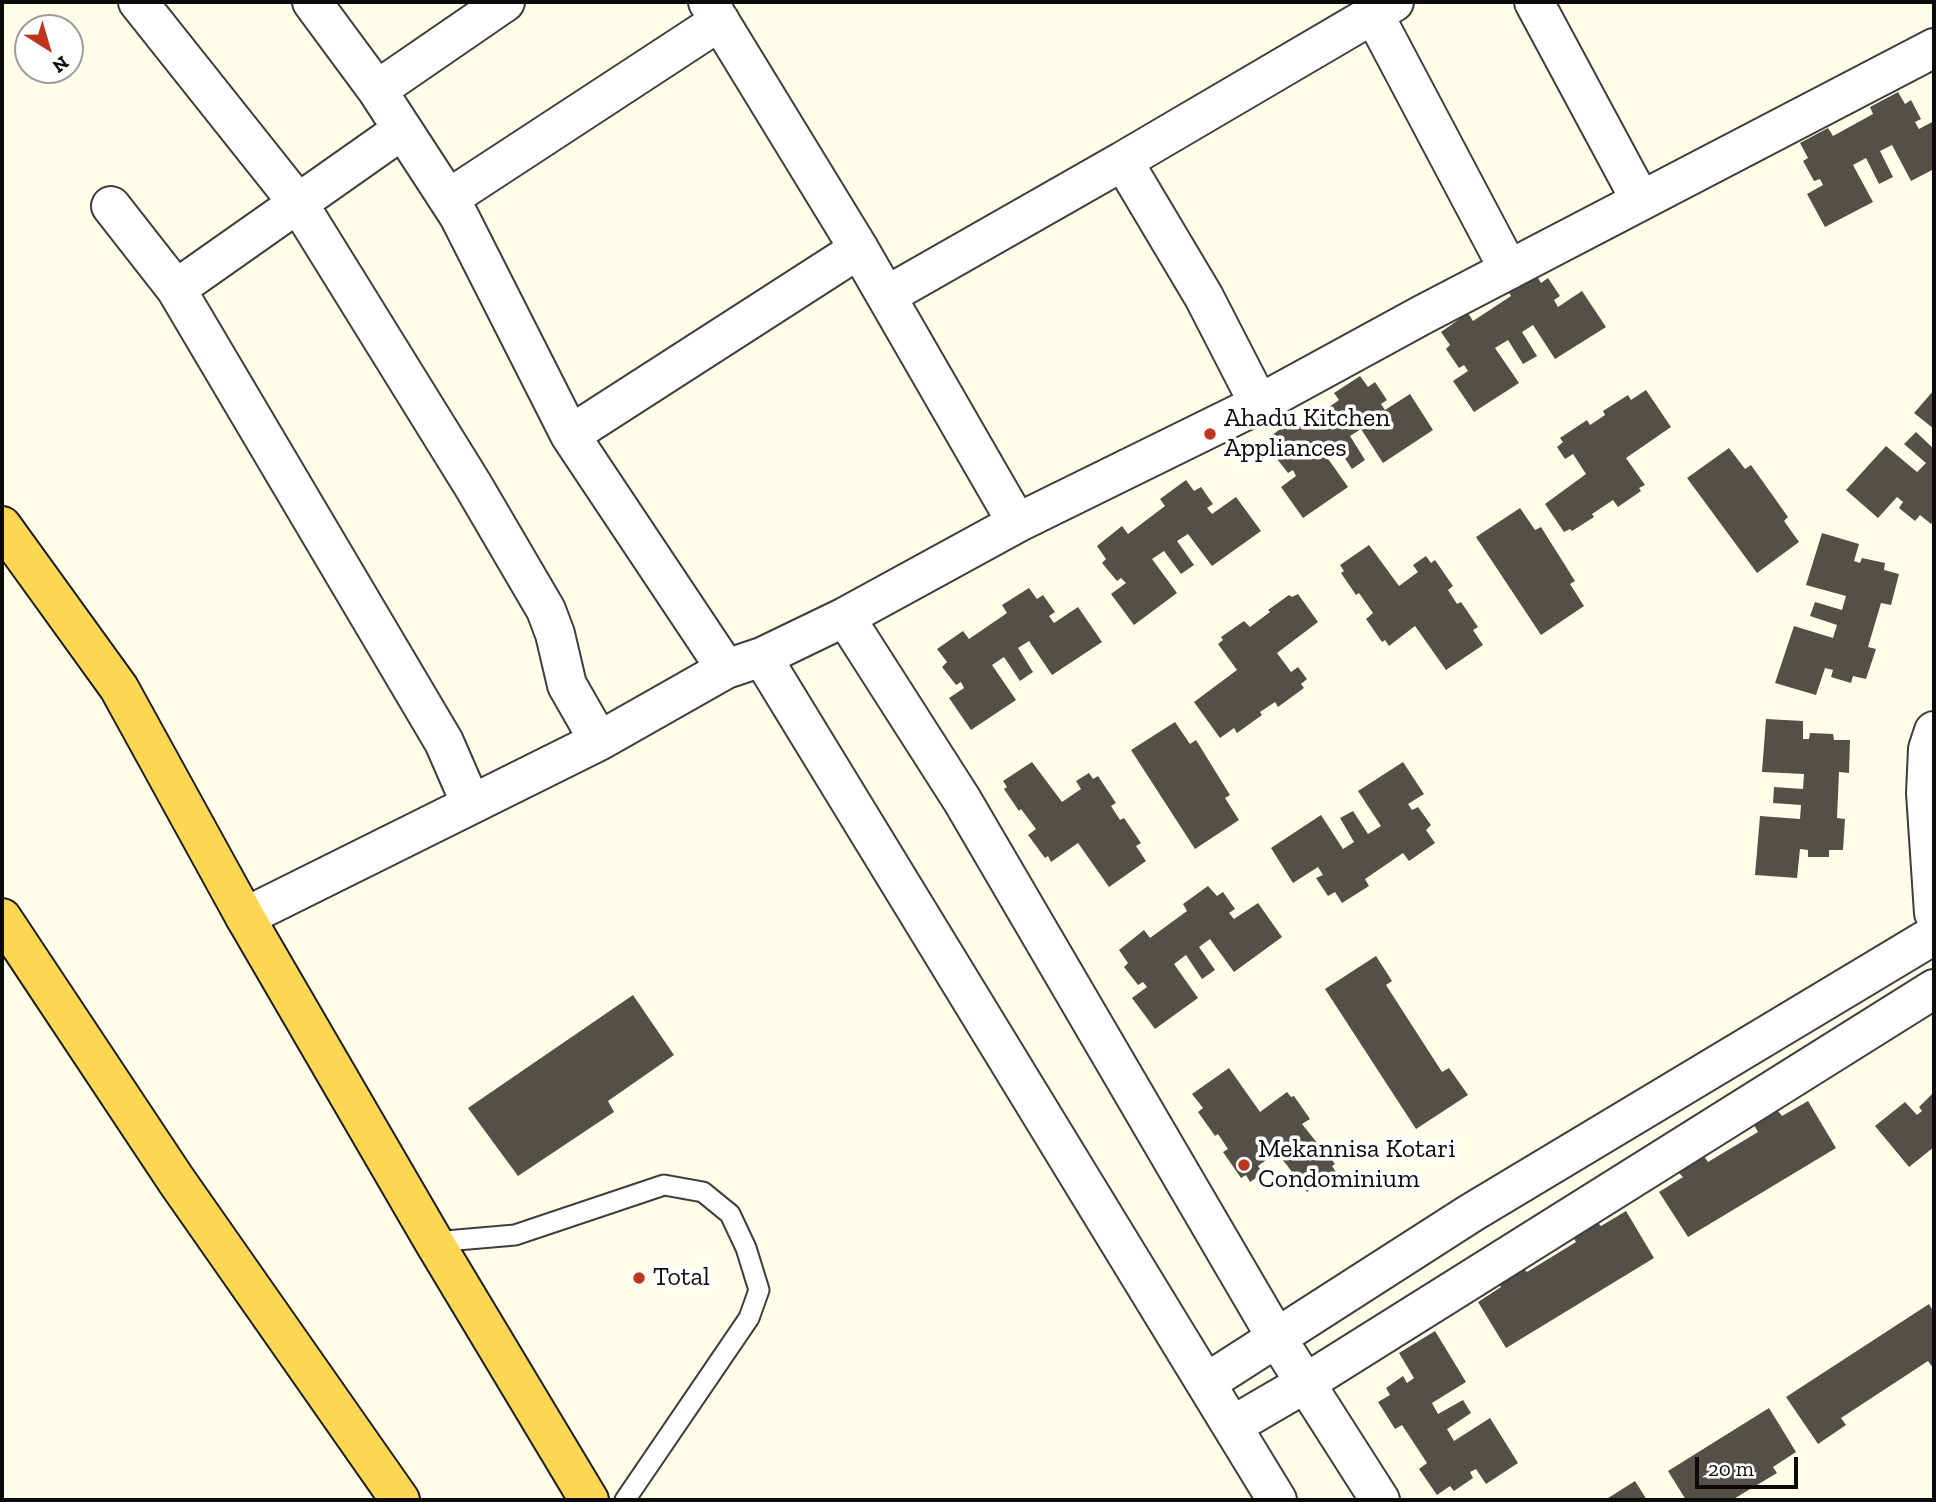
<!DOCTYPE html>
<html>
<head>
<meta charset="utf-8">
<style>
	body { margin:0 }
	#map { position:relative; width:1936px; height:1502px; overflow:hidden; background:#ffffe9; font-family:"Zilla Slab",serif }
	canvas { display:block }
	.frame { position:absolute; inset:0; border:4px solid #0b0b0b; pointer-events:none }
	.north { position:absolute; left:14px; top:14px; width:70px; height:70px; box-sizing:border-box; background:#fff; border:2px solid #9d9d9d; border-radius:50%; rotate:143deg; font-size:19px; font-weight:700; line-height:28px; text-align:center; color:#0b0b0b }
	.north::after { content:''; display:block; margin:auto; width:24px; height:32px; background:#bf341f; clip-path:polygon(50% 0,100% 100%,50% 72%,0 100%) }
	.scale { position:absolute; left:1695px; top:1457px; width:103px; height:32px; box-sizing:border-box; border:4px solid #0b0b0b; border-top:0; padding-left:9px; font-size:21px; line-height:24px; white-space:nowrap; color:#0b0b0b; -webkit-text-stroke:5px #fff; paint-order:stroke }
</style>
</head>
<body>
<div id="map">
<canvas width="1936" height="1502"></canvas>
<div class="frame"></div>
<div class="north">N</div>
<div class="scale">20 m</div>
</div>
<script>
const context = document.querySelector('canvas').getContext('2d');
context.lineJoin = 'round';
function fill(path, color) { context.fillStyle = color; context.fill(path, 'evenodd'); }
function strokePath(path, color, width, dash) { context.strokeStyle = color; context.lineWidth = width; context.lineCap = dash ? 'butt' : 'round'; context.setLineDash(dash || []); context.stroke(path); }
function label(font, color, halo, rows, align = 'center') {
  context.font = font + ' "Zilla Slab",serif'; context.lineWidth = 7; context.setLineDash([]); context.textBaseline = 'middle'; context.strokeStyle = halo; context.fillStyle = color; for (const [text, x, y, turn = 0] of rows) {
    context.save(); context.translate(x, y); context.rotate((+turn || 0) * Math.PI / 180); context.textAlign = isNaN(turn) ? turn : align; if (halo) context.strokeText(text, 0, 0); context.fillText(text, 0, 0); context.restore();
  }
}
fill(new Path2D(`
	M1898 92 1905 104 1911 100 1921 119 1915 122 1919 129 1934 121V169L1911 181 1892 145 1880 151 1893 177 1879 184 1866 158 1853 165 1873 202 1825 227 1807 194 1823 185 1820 179 1814 181 1803 161 1808 158 1800 143 1828 128 1833 136 1873 114 1870 107Z
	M1534 271 1541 283 1548 278 1560 296 1554 300 1558 307 1582 291 1606 327 1555 359 1533 325 1522 332 1537 356 1523 364 1508 340 1495 348 1519 383 1474 412 1453 381 1468 371 1464 365 1459 368 1446 349 1450 345 1441 332 1468 313 1473 321 1511 296 1507 289Z
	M1360 376 1368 387 1375 382 1387 400 1381 404 1385 410 1410 394 1433 430 1383 463 1361 429 1350 436 1365 460 1352 469 1336 445 1324 453 1348 487 1303 518 1281 487 1296 476 1293 470 1288 473 1274 455 1279 451 1269 437 1295 419 1301 427 1339 400 1334 393Z
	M1646 390 1671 427 1626 458 1645 485 1639 488 1641 491 1618 507 1613 500 1592 514 1594 517 1572 531 1570 529 1564 532 1545 504 1586 474 1573 454 1565 459 1557 447 1563 442 1560 438 1587 420 1590 425 1605 415 1603 411 1628 395 1631 400Z
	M1934 390V429L1914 413Z
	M1916 432 1934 449V520L1931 524 1920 515 1915 521 1899 508 1903 502 1897 497 1878 518 1846 490 1886 446 1917 472 1926 463 1904 444Z
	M1729 448 1745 469 1751 465 1788 517 1784 521 1799 542 1757 573 1687 478Z
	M1186 480 1194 491 1201 487 1213 504 1207 508 1212 514 1236 497 1261 531 1212 566 1188 534 1177 541 1194 565 1181 574 1164 551 1152 559 1177 593 1134 625 1111 594 1126 583 1121 578 1117 581 1102 563 1106 559 1097 546 1122 526 1128 534 1165 506 1160 499Z
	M1520 508 1535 530 1541 527 1575 581 1570 584 1584 606 1541 635 1476 537Z
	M1822 533 1859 544 1854 561 1860 563 1862 558 1885 563 1884 570 1899 574 1891 605 1881 603 1868 647 1876 649 1866 679 1853 676 1851 683 1831 677 1833 670 1825 668 1816 695 1775 683 1794 626 1833 638 1837 625 1810 616 1815 602 1842 610 1846 596 1806 585Z
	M1369 545 1399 586 1418 572 1413 565 1426 556 1431 563 1435 560 1453 586 1448 590 1457 604 1461 602 1478 627 1473 630 1483 645 1446 670 1415 626 1389 646 1385 640 1382 642 1366 619 1373 613 1359 593 1356 595 1341 573 1344 571 1340 565Z
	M1029 588 1037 599 1043 595 1055 612 1049 616 1054 623 1078 607 1102 642 1052 675 1029 641 1018 648 1033 672 1020 681 1004 657 992 665 1016 700 971 730 949 698 964 688 961 682 956 685 942 667 947 662 937 649 963 631 969 639 1007 613 1002 605Z
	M1298 594 1318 622 1277 653 1291 672 1298 667 1307 679 1301 684 1304 688 1278 707 1275 702 1260 712 1262 715 1237 733 1234 728 1220 738 1194 702 1237 670 1218 644 1223 640 1221 637 1244 621 1250 627 1270 612 1268 610 1289 595 1292 597Z
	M1766 719 1803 721V739H1809L1810 733 1833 734 1834 740H1850L1849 773 1839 772 1837 818 1845 819 1843 850H1829V857H1808V850L1800 849 1797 878 1755 875 1760 816 1800 819 1801 805 1773 803 1774 787 1803 789 1804 774 1762 772Z
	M1175 722 1190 744 1196 740 1230 795 1225 798 1239 820 1195 849 1131 750Z
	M1032 762 1062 802 1081 789 1076 781 1089 773 1093 779 1098 776 1116 803 1111 806 1120 820 1124 818 1141 843 1136 846 1146 861 1109 887 1078 843 1051 862 1048 856 1045 858 1028 835 1036 829 1021 809 1019 811 1004 789 1007 787 1003 781Z
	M1403 762 1424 794 1408 804 1412 810 1418 807 1431 825 1426 830 1435 843 1409 861 1403 853 1365 879 1369 886 1342 903 1335 892 1328 896 1316 878 1323 875 1318 867 1293 883 1271 848 1321 815 1343 849 1354 842 1340 818 1353 811 1368 834 1381 826 1358 791Z
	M1208 886 1217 896 1223 892 1235 909 1229 913 1234 919 1258 903 1282 937 1234 972 1210 939 1199 947 1215 970 1202 979 1186 955 1174 964 1198 998 1155 1029 1132 998 1147 987 1143 982 1138 985 1124 967 1128 963 1119 950 1144 930 1150 938 1187 911 1183 904Z
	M1376 956 1392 981 1386 985 1442 1072 1449 1068 1468 1095 1416 1129 1325 989Z
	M633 995 674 1055 608 1101 614 1112 518 1176 468 1108Z
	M1229 1068 1260 1112 1287 1092 1291 1097 1294 1096 1310 1119 1302 1124 1318 1144 1320 1143 1335 1164 1332 1166 1336 1172 1307 1192 1277 1152 1258 1166 1263 1173 1250 1182 1246 1175 1241 1178 1223 1152 1228 1149 1218 1134 1215 1136 1198 1112 1203 1108 1192 1094Z
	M1934 1092V1147L1909 1167 1875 1126 1905 1102 1917 1115 1922 1111 1919 1107Z
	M1808 1101 1836 1148 1688 1237 1659 1192 1683 1177 1678 1172 1704 1156 1708 1162 1758 1132 1754 1125 1778 1111 1782 1116Z
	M1626 1211 1654 1258 1506 1348 1478 1302 1501 1287 1497 1282 1522 1267 1527 1272 1576 1242 1572 1235 1596 1221 1601 1226Z
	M1929 1304 1934 1313V1366L1933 1368 1928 1361 1841 1418 1846 1425 1818 1444 1786 1397Z
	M1435 1331 1466 1382 1432 1403 1438 1414 1463 1400 1471 1413 1447 1429 1454 1441 1490 1418 1518 1463 1486 1484 1476 1469 1470 1472 1473 1478 1454 1491 1450 1486 1437 1495 1419 1469 1427 1463 1402 1425 1395 1429 1378 1402 1390 1395 1386 1388 1403 1376 1407 1383 1414 1378 1399 1353Z
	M1769 1408 1796 1452 1773 1467 1777 1473 1732 1500H1686L1668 1471Z
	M1635 1481 1647 1500H1605Z`), '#544f47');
const service = new Path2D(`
	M434 1242 515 1235 664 1185 703 1192 730 1214 746 1248 759 1290 749 1318 625 1500`);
const minor = new Path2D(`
	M138 2 298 203 474 487 546 610 555 634 567 685 599 741
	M312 2 377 90 459 216 570 435 726 669
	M708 2 859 249 1017 523
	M1534 2 1641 201
	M1373 13 1509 270
	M377 90 505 2
	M448 199 720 21
	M111 206 176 289 444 742 471 804
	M176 289 402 130
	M886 296 1123 161
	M1259 404 1204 297 1123 161 1394 2
	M570 435 859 249
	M845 617 962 800 1276 1337 1380 1500
	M762 657 1277 1500
	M1934 731 1928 749 1926 793 1934 913
	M245 917 599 741 726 669 762 657 845 617 1017 523 1259 404 1422 315 1934 48
	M1206 1383 1471 1213 1934 935
	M1232 1426 1304 1384 1934 989`);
const trunk = new Path2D(`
	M2 526 119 688 245 917 434 1242 589 1500
	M2 918 176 1180 400 1500`);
strokePath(service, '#3e3e3e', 23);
strokePath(minor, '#3e3e3e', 42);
strokePath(trunk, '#1c1c1c', 42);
strokePath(service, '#fff', 19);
strokePath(minor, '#fff', 38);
strokePath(trunk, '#fcd754', 38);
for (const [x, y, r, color] of [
	[1210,434,7,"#bf341f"],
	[1244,1165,7,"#bf341f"],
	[639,1278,7,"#bf341f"]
]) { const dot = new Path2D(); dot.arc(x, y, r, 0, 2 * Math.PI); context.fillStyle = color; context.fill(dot); strokePath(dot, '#fff', 2.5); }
label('26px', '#0b0b0b', '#fff', [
	["Ahadu Kitchen",1224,419],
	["Appliances",1224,449],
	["Mekannisa Kotari",1258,1150],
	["Condominium",1258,1180],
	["Total",653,1278]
], 'left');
</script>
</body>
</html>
